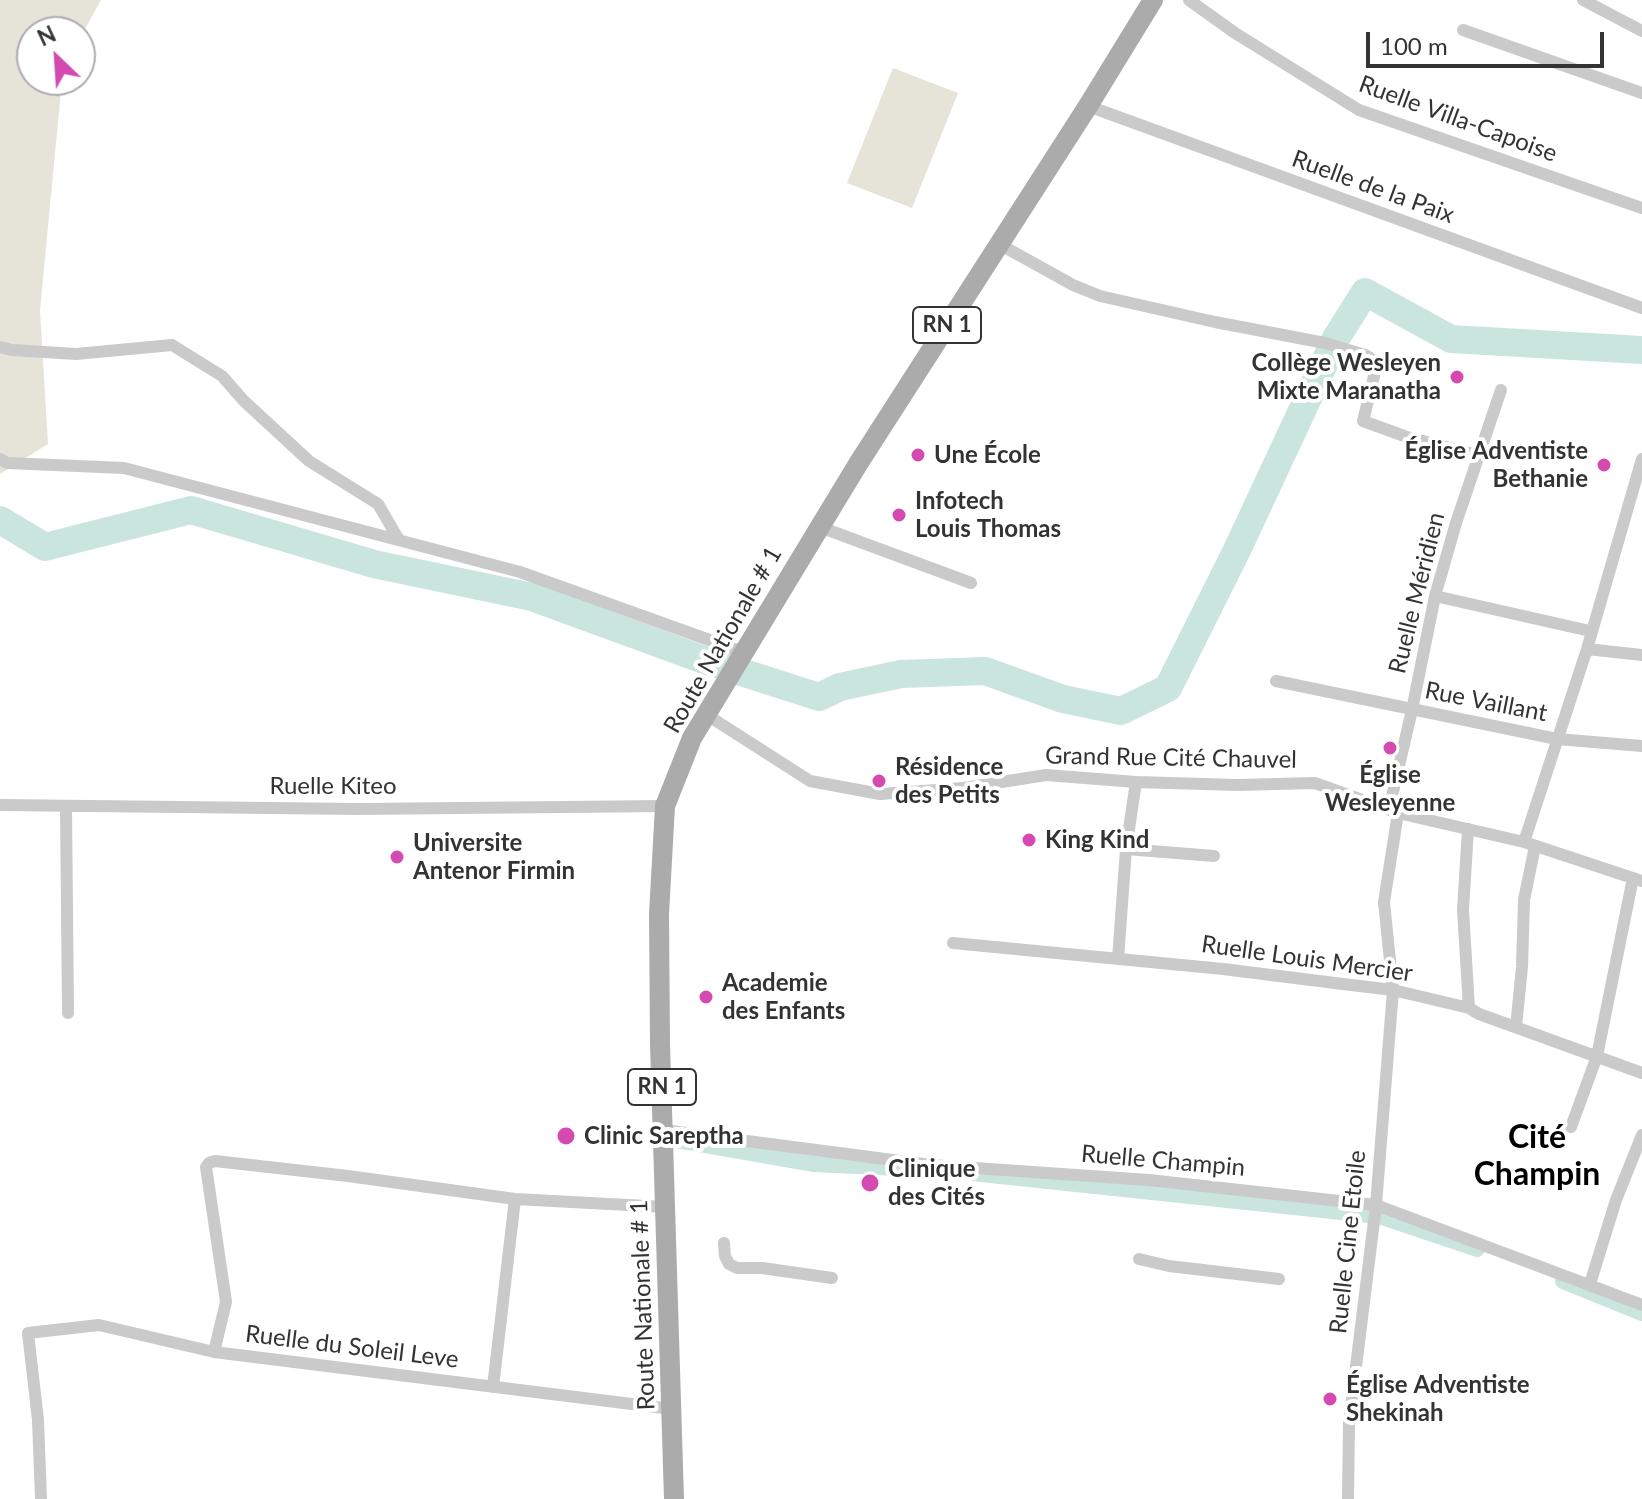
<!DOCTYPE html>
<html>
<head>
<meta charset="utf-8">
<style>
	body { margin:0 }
	#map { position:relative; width:1642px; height:1499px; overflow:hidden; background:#fff; font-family:Lato,sans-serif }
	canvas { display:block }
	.north { position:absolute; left:16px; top:16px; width:80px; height:80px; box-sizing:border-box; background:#fff; border:2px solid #adadad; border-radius:50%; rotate:335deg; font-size:22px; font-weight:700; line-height:32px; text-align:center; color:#333 }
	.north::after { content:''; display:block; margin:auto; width:28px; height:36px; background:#d54ab1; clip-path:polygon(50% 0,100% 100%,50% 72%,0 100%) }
	.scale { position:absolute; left:1366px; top:32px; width:238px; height:36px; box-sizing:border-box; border:4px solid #333; border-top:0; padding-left:10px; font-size:24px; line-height:28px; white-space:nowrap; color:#333; -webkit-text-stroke:6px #fff; paint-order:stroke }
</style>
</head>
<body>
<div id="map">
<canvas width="1642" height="1499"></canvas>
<div class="north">N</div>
<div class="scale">100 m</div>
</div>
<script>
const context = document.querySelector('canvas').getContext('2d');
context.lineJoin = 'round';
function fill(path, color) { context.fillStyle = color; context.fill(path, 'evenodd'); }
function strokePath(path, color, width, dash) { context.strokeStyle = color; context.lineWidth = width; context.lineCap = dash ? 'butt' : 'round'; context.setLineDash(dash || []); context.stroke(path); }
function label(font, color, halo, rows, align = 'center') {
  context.font = font + ' Lato,sans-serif'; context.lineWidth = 8; context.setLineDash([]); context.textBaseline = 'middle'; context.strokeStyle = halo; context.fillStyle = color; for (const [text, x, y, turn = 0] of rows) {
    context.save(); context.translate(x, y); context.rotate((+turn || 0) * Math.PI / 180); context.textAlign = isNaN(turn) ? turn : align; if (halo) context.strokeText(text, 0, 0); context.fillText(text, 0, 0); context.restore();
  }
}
fill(new Path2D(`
	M0 0H101L80 38V32H32V80H62L40 310 48 444 0 474Z
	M893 68 958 93 912 208 847 183Z`), '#e6e3d9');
strokePath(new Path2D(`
	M677 1140 814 1164 941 1170
	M972 1173 1379 1216 1477 1249
	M1563 1281 1642 1313`), '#c9e5de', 16);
strokePath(new Path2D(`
	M0 520 45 547 191 510 374 564 532 597 707 661 819 697 840 687 901 674 985 671 1063 699 1121 711 1168 688 1237 550 1335 340 1365 292 1451 339 1642 350`), '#c9e5de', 28);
strokePath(new Path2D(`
	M1189 0 1235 33 1359 110 1642 208
	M1583 0 1642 31
	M1463 30 1642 93
	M1088 106 1642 308
	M999 244 1073 285 1100 296 1215 322 1325 343 1365 355 1370 358 1376 368 1363 421 1407 437 1478 455
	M0 347 12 350 76 354 172 345 222 376 244 401 309 461 378 504 399 540
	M0 459 7 463 124 468 520 572 743 652
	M820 527 971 583
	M1435 596 1590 631
	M1587 649 1642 655
	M1276 681 1557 739 1642 746
	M707 715 810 781 880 794 964 788 1046 775 1136 782 1237 785 1315 783 1398 813 1524 842 1642 881
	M0 805 359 809 665 806
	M66 806 68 1013
	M1389 809 1412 710 1435 596 1456 523 1501 390
	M1468 829 1463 910 1469 1008
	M1524 842 1587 649 1642 459
	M1126 849 1214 856
	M953 943 1223 969 1343 984 1393 990 1469 1008 1479 1014 1642 1073
	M1118 959 1126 849 1136 782
	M1516 1027 1522 967 1524 900 1535 846
	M1571 1127 1597 1056 1633 878
	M663 1130 931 1165 1149 1180 1376 1205 1642 1305
	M724 1243 725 1256 729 1264 737 1268H762L832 1278
	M1139 1259 1169 1266 1279 1279
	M1590 1284 1616 1200 1642 1135
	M214 1352 226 1302 206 1167 209 1163 215 1161 348 1176 515 1199 666 1207
	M493 1387 515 1199
	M41 1499 38 1420 28 1333 99 1325 214 1352 672 1409
	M1348 1499 1349 1423 1376 1205 1393 990 1384 902 1398 813`), '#cacaca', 12);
strokePath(new Path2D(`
	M674 1499 660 1044 659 914 665 806 692 738 858 464 1088 106 1153 0`), '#ababab', 20);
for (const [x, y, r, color] of [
	[1457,377,8,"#d54ab1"],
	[918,455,8,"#d54ab1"],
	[1604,465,8,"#d54ab1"],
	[899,515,8,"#d54ab1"],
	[1390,748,8,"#d54ab1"],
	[879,781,8,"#d54ab1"],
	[1029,840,8,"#d54ab1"],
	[397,857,8,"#d54ab1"],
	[706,997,8,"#d54ab1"],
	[566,1136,10,"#d54ab1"],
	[870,1183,10,"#d54ab1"],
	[1330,1399,8,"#d54ab1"]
]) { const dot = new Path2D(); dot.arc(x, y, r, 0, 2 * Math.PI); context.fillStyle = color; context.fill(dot); strokePath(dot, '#fff', 3); }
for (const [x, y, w] of [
	[947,325,68],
	[662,1087,68]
]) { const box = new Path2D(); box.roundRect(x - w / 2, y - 18, w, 36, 6); context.fillStyle = '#fff'; context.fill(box); strokePath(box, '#333', 2); }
label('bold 22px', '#333', null, [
	["RN 1",947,325],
	["RN 1",662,1087]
]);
label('24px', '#333', '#fff', [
	["Ruelle Villa-Capoise",1458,119,20],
	["Ruelle de la Paix",1373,187,20],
	["Ruelle Méridien",1417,593,-76],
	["Route Nationale # 1",723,640,-60],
	["Rue Vaillant",1486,702,11],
	["Grand Rue Cité Chauvel",1171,758,1],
	["Ruelle Kiteo",333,786],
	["Ruelle Louis Mercier",1307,959,8],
	["Ruelle Champin",1163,1161,5],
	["Ruelle Cine Etoile",1348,1242,-84],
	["Route Nationale # 1",643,1305,-92],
	["Ruelle du Soleil Leve",352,1347,7]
]);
label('bold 24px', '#333', '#fff', [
	["Collège Wesleyen",1441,363,"right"],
	["Mixte Maranatha",1441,391,"right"],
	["Église Adventiste",1588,451,"right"],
	["Bethanie",1588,479,"right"],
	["Une École",934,455],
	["Infotech",915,501],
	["Louis Thomas",915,529],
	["Résidence",895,767],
	["des Petits",895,795],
	["Église",1390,775,"center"],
	["Wesleyenne",1390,803,"center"],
	["King Kind",1045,840],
	["Universite",413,843],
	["Antenor Firmin",413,871],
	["Academie",722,983],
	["des Enfants",722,1011],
	["Clinic Sareptha",584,1136],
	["Clinique",888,1169],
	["des Cités",888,1197],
	["Église Adventiste",1346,1385],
	["Shekinah",1346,1413]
], 'left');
label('bold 32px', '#000', '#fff', [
	["Cité",1537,1138],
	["Champin",1537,1175]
]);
</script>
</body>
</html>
